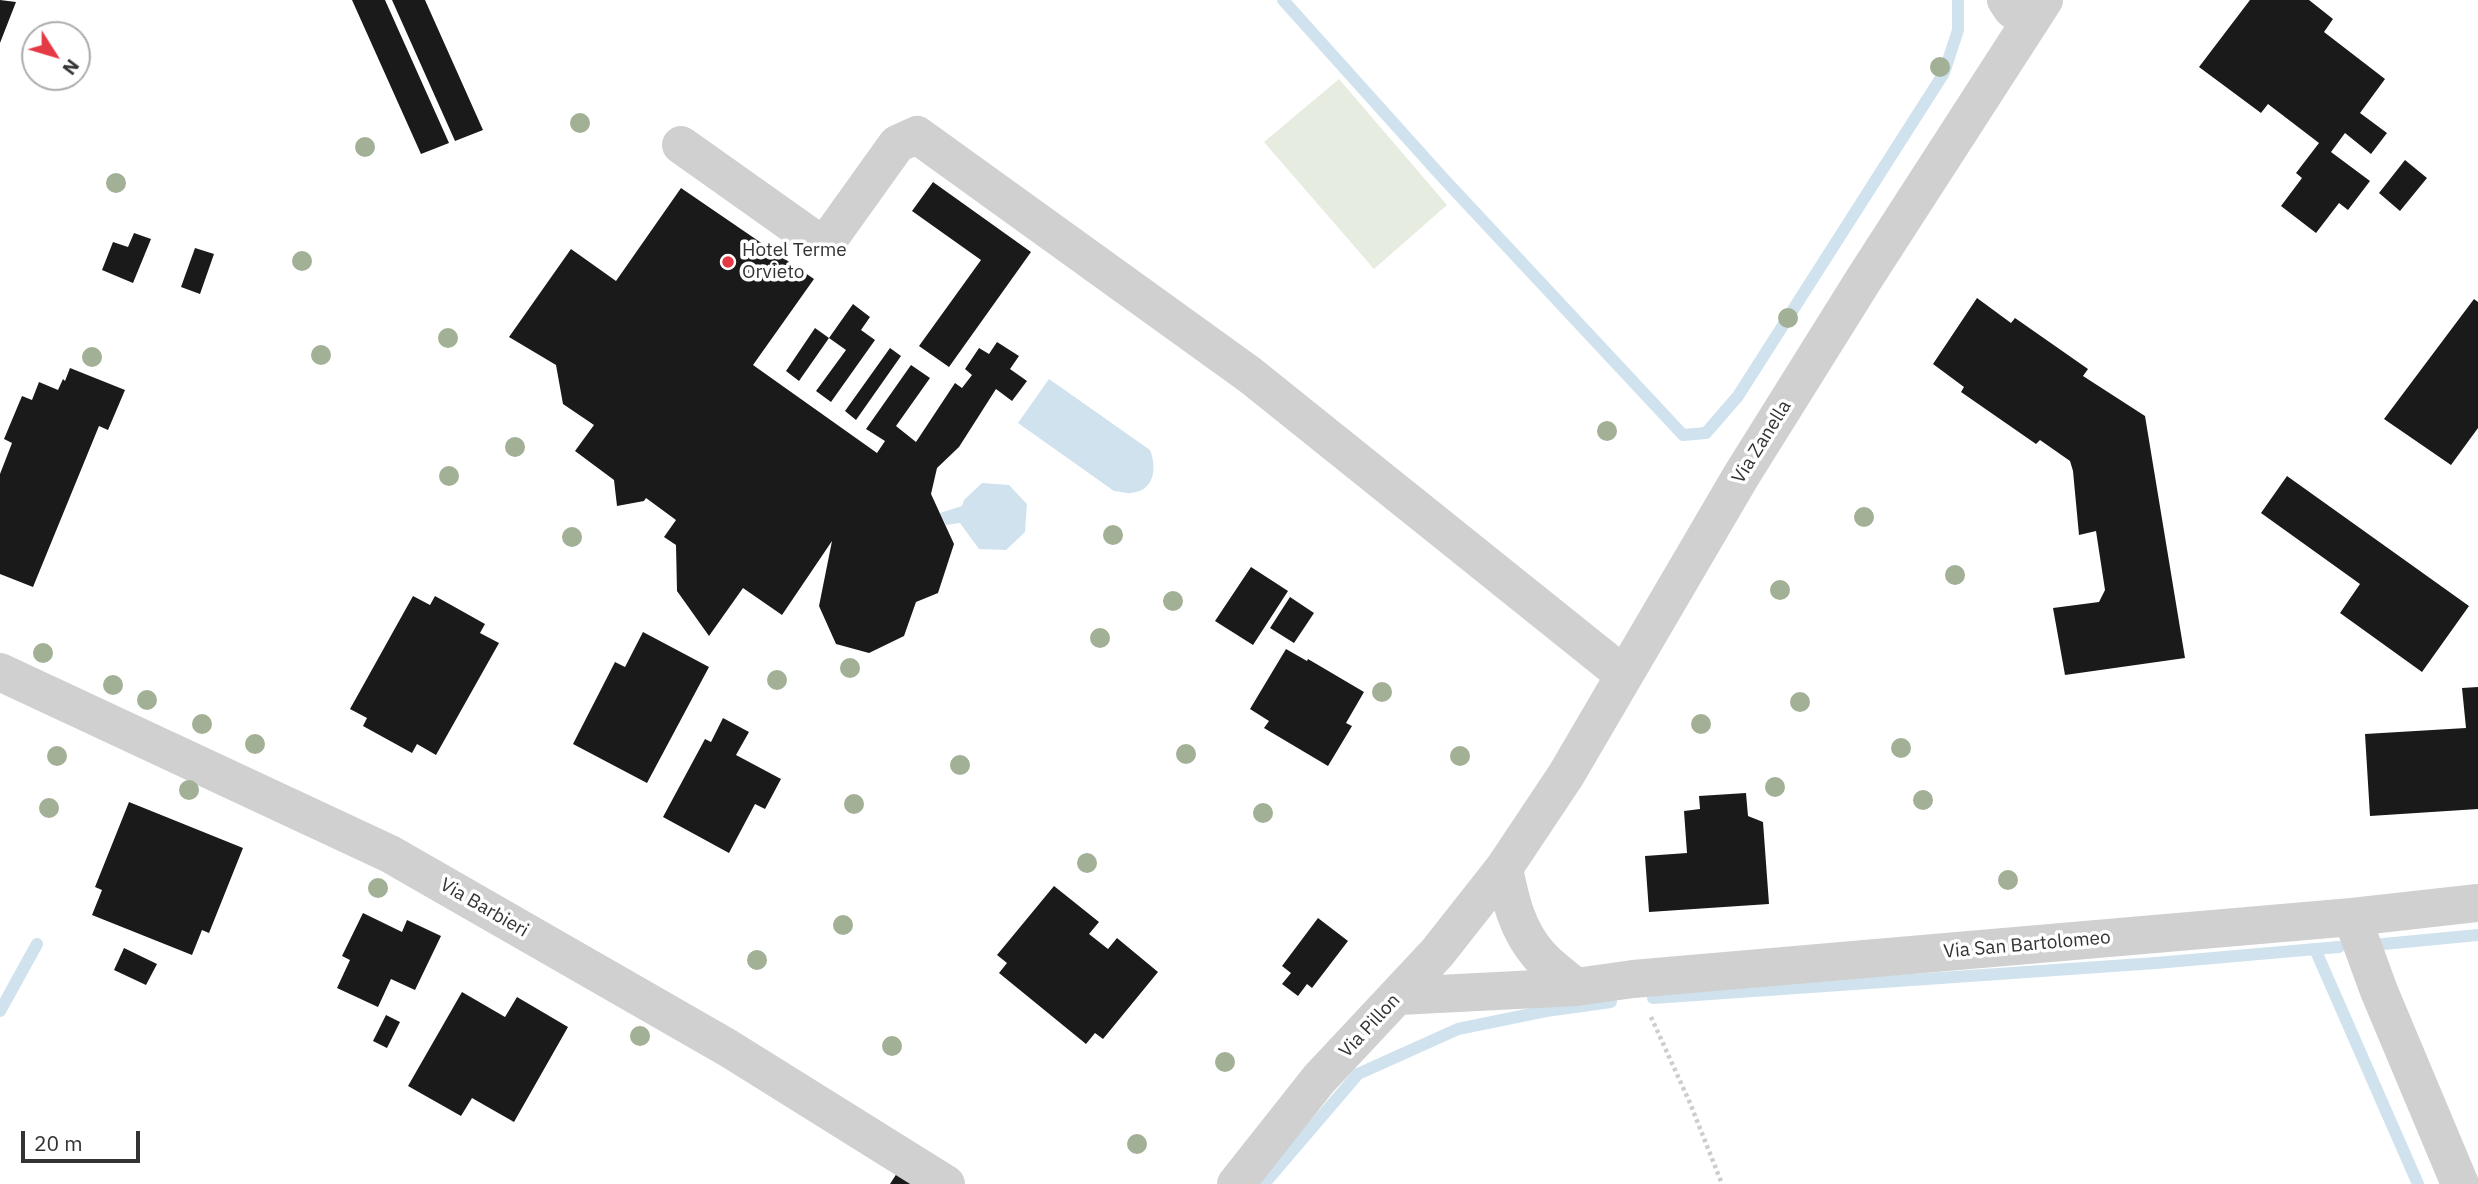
<!DOCTYPE html>
<html>
<head>
<meta charset="utf-8">
<style>
	body { margin:0 }
	#map { position:relative; width:2478px; height:1184px; overflow:hidden; background:#fff; font-family:"IBM Plex Sans",sans-serif }
	canvas { display:block }
	.north { position:absolute; left:21px; top:21px; width:70px; height:70px; box-sizing:border-box; background:#fff; border:2px solid #adadad; border-radius:50%; rotate:127deg; font-size:19px; font-weight:700; line-height:28px; text-align:center; color:#333 }
	.north::after { content:''; display:block; margin:auto; width:24px; height:32px; background:#e63946; clip-path:polygon(50% 0,100% 100%,50% 72%,0 100%) }
	.scale { position:absolute; left:21px; top:1131px; width:119px; height:32px; box-sizing:border-box; border:4px solid #333; border-top:0; padding-left:9px; font-size:21px; line-height:24px; white-space:nowrap; color:#333; -webkit-text-stroke:5px #fff; paint-order:stroke }
</style>
</head>
<body>
<div id="map">
<canvas width="2478" height="1184"></canvas>
<div class="north">N</div>
<div class="scale">20 m</div>
</div>
<script>
const context = document.querySelector('canvas').getContext('2d');
context.lineJoin = 'round';
function fill(path, color) { context.fillStyle = color; context.fill(path, 'evenodd'); }
function strokePath(path, color, width, dash) { context.strokeStyle = color; context.lineWidth = width; context.lineCap = dash ? 'butt' : 'round'; context.setLineDash(dash || []); context.stroke(path); }
function label(font, color, halo, rows, align = 'center') {
  context.font = font + ' "IBM Plex Sans",sans-serif'; context.lineWidth = 7; context.setLineDash([]); context.textBaseline = 'middle'; context.strokeStyle = halo; context.fillStyle = color; for (const [text, x, y, turn = 0] of rows) {
    context.save(); context.translate(x, y); context.rotate((+turn || 0) * Math.PI / 180); context.textAlign = isNaN(turn) ? turn : align; if (halo) context.strokeText(text, 0, 0); context.fillText(text, 0, 0); context.restore();
  }
}
fill(new Path2D(`
	M1339 79 1447 205 1374 269 1264 142Z`), '#e6ecdf');
fill(new Path2D(`
	M1049 379 1150 450C1157 467 1155 491 1131 493 1126 494 1119 491 1114 491L1018 423Z
	M982 483 1009 485 1027 504 1025 532 1006 550 979 549 960 523 946 525 940 513 962 506 964 500Z`), '#cfe2ee');
strokePath(new Path2D(`
	M1283 0 1443 178 1683 435 1706 433 1738 396 1944 73 1958 30V0
	M2373 945 2478 935
	M2315 949 2418 1184
	M1653 998 2156 963 2339 947
	M0 1011 37 944
	M1264 1184 1358 1074 1458 1029 1546 1011 1611 1002`), '#cfe2ee', 12);
fill(new Path2D(`
	M0 0 16 2 0 43Z
	M352 0H385L449 143 421 154Z
	M392 0H425L483 130 455 141Z
	M2250 0H2309L2333 19 2324 32 2385 79 2360 113 2387 133 2371 154 2345 133 2331 152 2370 181 2348 210 2339 203 2316 233 2281 206 2302 178 2296 173 2319 143 2268 104 2261 113 2199 67Z
	M2405 160 2427 178 2400 211 2379 193Z
	M933 182 1031 252 949 367 919 346 981 260 912 211Z
	M681 188 814 279 753 365 877 453 885 441 866 429 911 365 930 378 896 426 916 442 955 383 962 388 972 375 965 369 979 348 989 354 997 342 1019 356 1010 369 1027 381 1012 401 996 389 959 447 937 468 931 494 954 544 938 593 916 602 904 636 869 653 836 644 819 606 832 541 782 615 743 588 709 636 677 591 676 545 664 537 676 520 646 498 644 501 617 506 614 480 575 451 594 425 563 404 556 365 509 337 571 249 616 281Z
	M134 233 151 239 133 283 102 270 113 242 128 247Z
	M195 248 214 254 200 294 181 287Z
	M1977 298 2011 323 2015 318 2088 369 2083 376 2145 416 2185 658 2065 675 2053 608 2099 602 2105 590 2096 531 2079 535 2073 471 2070 461 2040 440 2036 444 1961 392 1964 387 1933 364Z
	M2474 299 2478 302V428L2451 465 2384 419Z
	M853 304 870 317 861 330 875 340 831 402 816 391 846 350 829 338 799 381 786 371 815 328 829 338Z
	M890 348 901 356 856 420 845 411Z
	M70 368 125 390 108 430 99 426 33 587 0 574V474L12 443 4 439 22 396 32 400 39 382 58 390 63 379 65 381Z
	M2287 476 2469 606 2422 672 2340 613 2360 584 2261 513Z
	M1251 567 1288 591 1253 645 1215 621Z
	M413 596 430 605 435 596 485 624 480 633 499 643 436 755 417 744 412 753 363 726 367 718 350 709Z
	M1290 597 1314 613 1294 643 1270 628Z
	M643 632 709 667 647 783 573 744 615 662 625 667Z
	M1286 649 1307 661 1308 659 1364 692 1346 723 1352 726 1328 766 1264 728 1269 721 1250 709Z
	M2478 687V809L2370 816 2365 734 2466 728 2462 688Z
	M723 718 749 732 736 755 781 779 765 809 755 804 729 853 663 817 705 739 711 742Z
	M1746 793 1748 816 1763 822 1769 904 1649 912 1645 856 1687 853 1684 811 1700 809 1699 796Z
	M129 802 243 848 209 933 202 930 192 955 92 915 102 890 95 887Z
	M1054 886 1099 922 1089 934 1108 949 1117 938 1158 972 1103 1039 1095 1033 1086 1044 999 973 1007 963 997 955Z
	M363 913 402 932 407 920 441 936 415 990 391 979 378 1007 337 988 350 960 342 956Z
	M1318 918 1348 941 1312 988 1307 984 1298 996 1282 984 1291 973 1282 966Z
	M124 948 157 964 146 985 114 970Z
	M462 992 505 1017 517 997 568 1027 514 1122 472 1098 461 1116 408 1086Z
	M386 1015 400 1022 387 1048 373 1041Z
	M899 1170 920 1184H890Z`), '#1a1a1a');
strokePath(new Path2D(`
	M1651 1017 1690 1103 1722 1184`), '#cdcdcd', 4.5, [3.5, 3.5]);
strokePath(new Path2D(`
	M2006 0 2012 9 2030 22
	M681 145 815 240 829 239 897 144 917 135 1250 375 1624 675
	M0 672 390 854 728 1048 946 1184
	M1504 868C1510 899 1517 930 1539 955 1549 967 1564 977 1576 987
	M2352 917 2379 991 2460 1184
	M1399 996 1576 987 1633 979 2352 917 2478 903
	M1236 1184 1319 1079 1437 953 1504 868 1566 775 1741 476 1864 279 2044 0`), '#d0d0d0', 38);
context.fillStyle = '#a2b095';
for (const [x, y] of [
	[1940,67],
	[580,123],
	[365,147],
	[116,183],
	[302,261],
	[1788,318],
	[448,338],
	[321,355],
	[92,357],
	[1607,431],
	[515,447],
	[449,476],
	[1864,517],
	[1113,535],
	[572,537],
	[1955,575],
	[1780,590],
	[1173,601],
	[1100,638],
	[43,653],
	[850,668],
	[777,680],
	[113,685],
	[1382,692],
	[147,700],
	[1800,702],
	[202,724],
	[1701,724],
	[255,744],
	[1901,748],
	[1186,754],
	[57,756],
	[1460,756],
	[960,765],
	[1775,787],
	[189,790],
	[1923,800],
	[854,804],
	[49,808],
	[1263,813],
	[1087,863],
	[2008,880],
	[378,888],
	[843,925],
	[757,960],
	[640,1036],
	[892,1046],
	[1225,1062],
	[1137,1144]
]) { context.beginPath(); context.arc(x, y, 10, 0, 2 * Math.PI); context.fill(); }
for (const [x, y, r, color] of [
	[728,262,7,"#e63946"]
]) { const dot = new Path2D(); dot.arc(x, y, r, 0, 2 * Math.PI); context.fillStyle = color; context.fill(dot); strokePath(dot, '#fff', 2.5); }
label('19px', '#333', '#fff', [
	["Hotel Terme",742,251],
	["Orvieto",742,273]
], 'left');
label('19px', '#333', '#fff', [
	["Via Zanella",1762,442,-58],
	["Via Barbieri",484,908,30],
	["Via San Bartolomeo",2027,945,-5],
	["Via Pillon",1370,1026,-47]
]);
</script>
</body>
</html>
